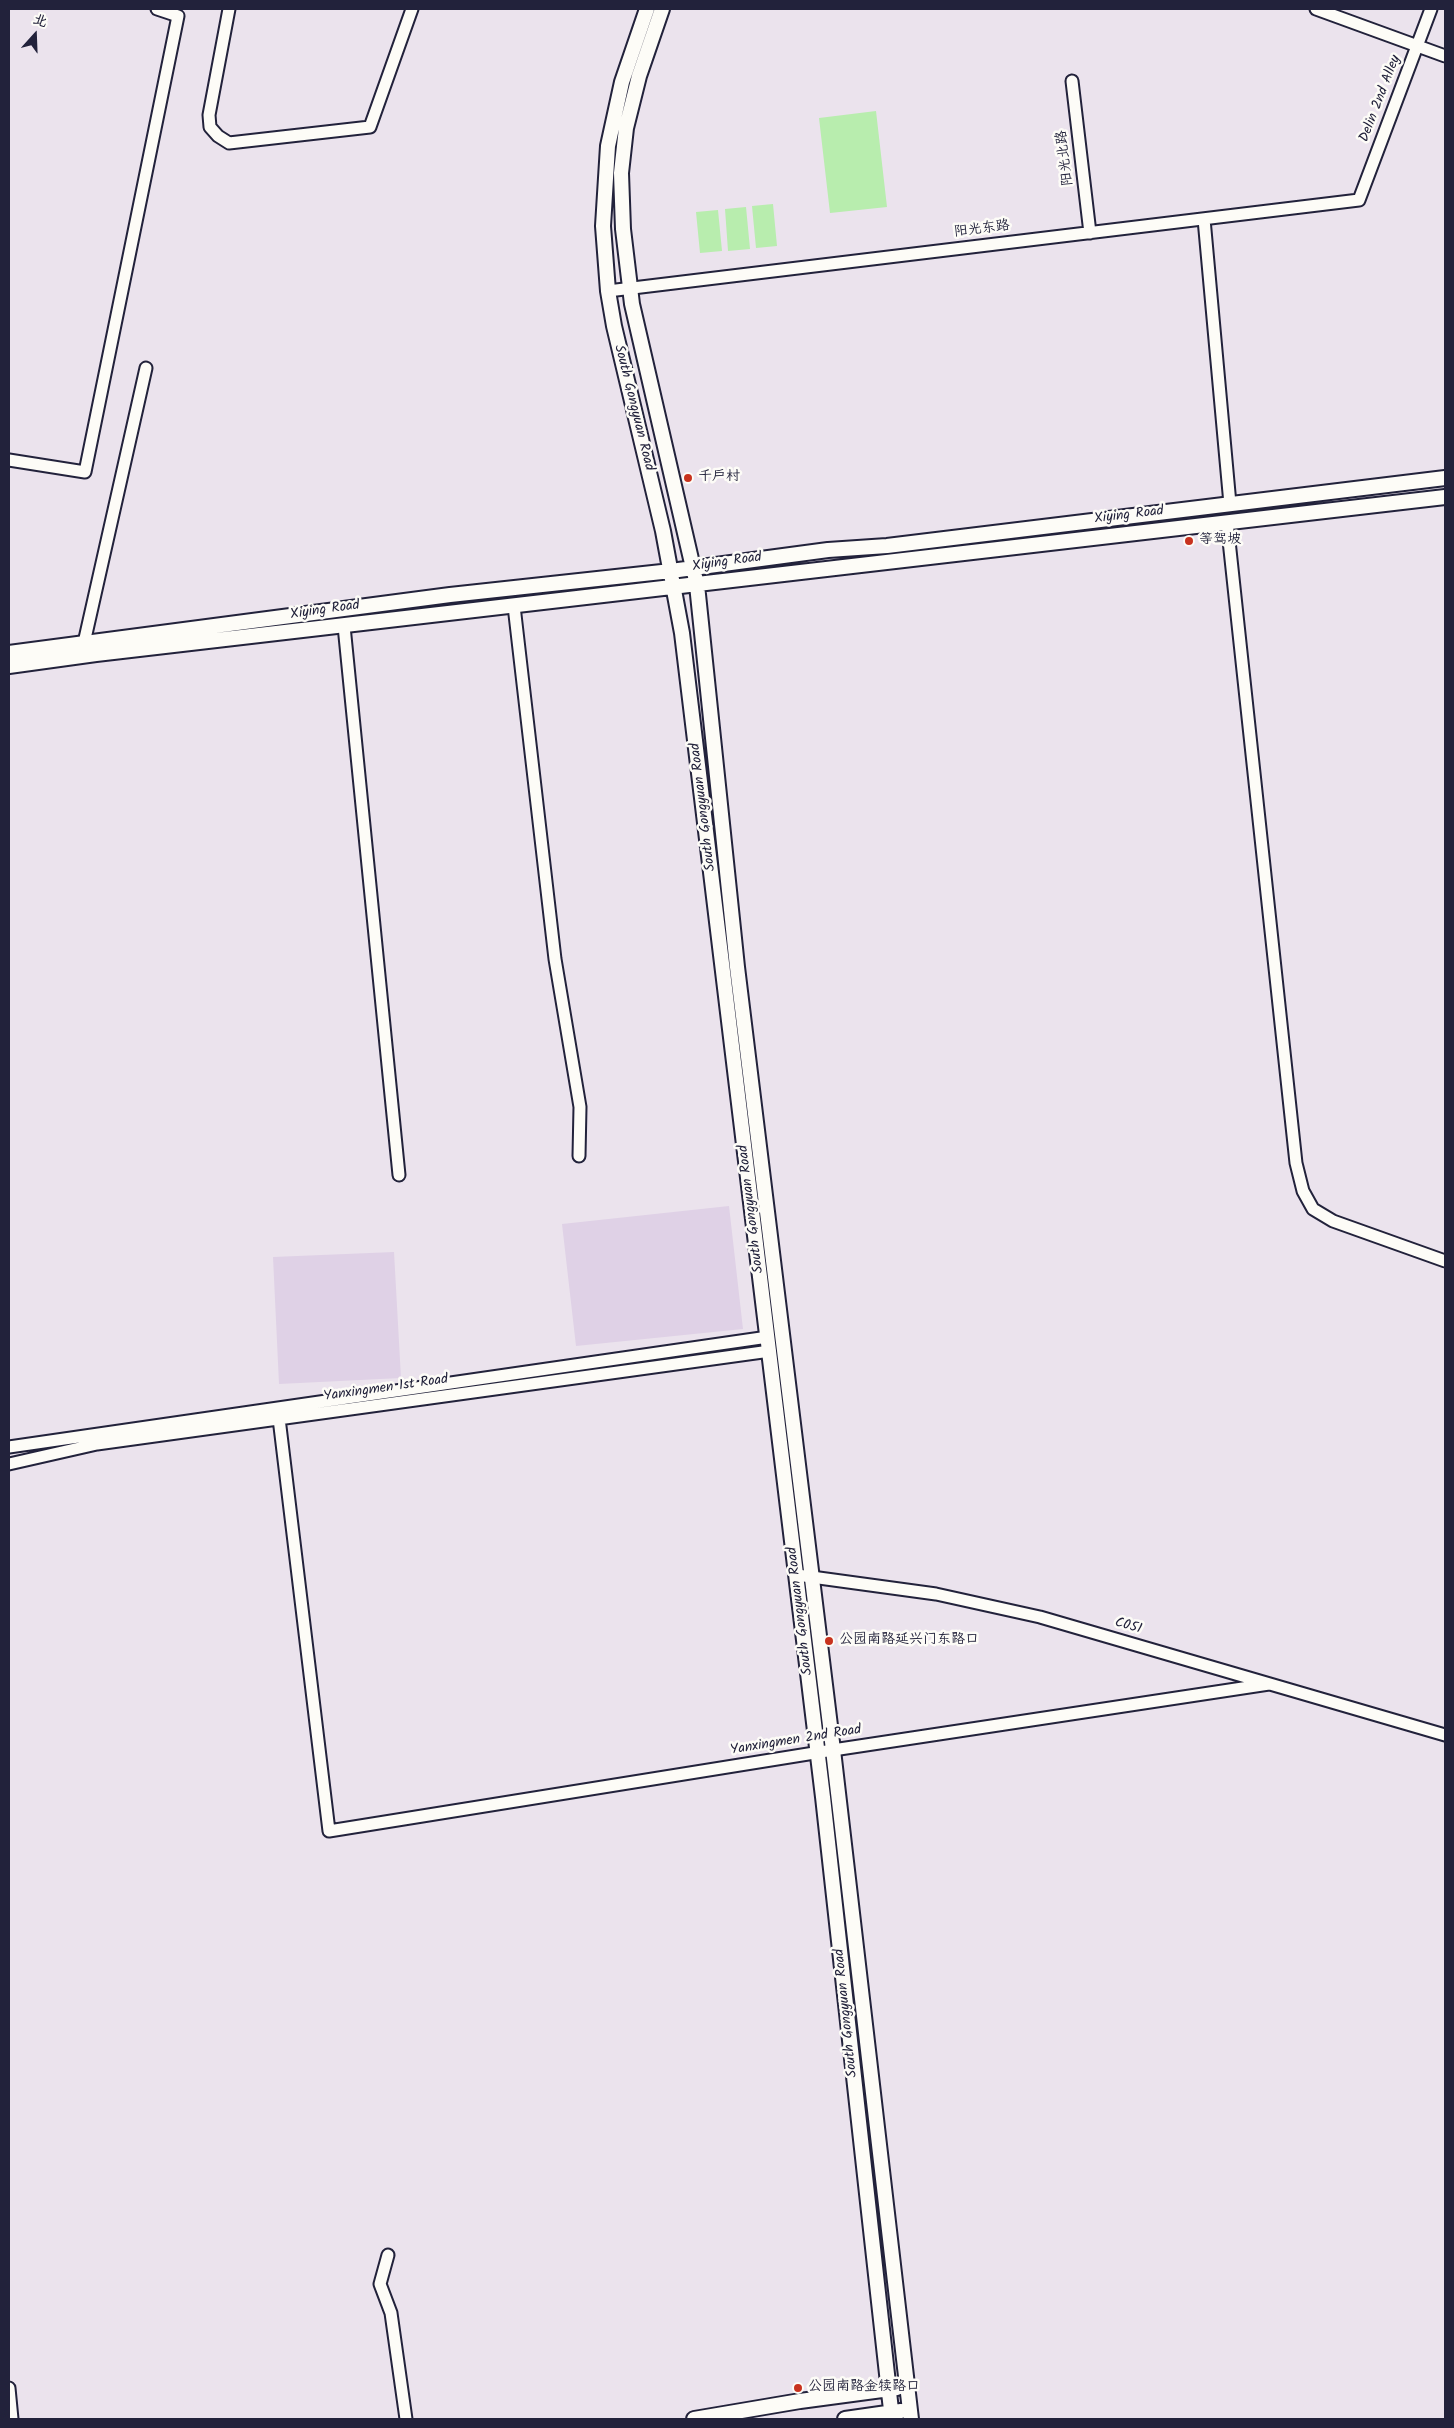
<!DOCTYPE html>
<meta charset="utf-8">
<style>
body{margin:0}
#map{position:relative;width:1454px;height:2428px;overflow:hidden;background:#ebe3ed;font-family:Kalam,"LXGW WenKai TC",sans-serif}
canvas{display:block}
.frame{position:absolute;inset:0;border:10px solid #22223b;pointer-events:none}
.north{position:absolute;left:10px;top:10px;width:50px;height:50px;-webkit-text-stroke:4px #fdfcf7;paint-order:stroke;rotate:20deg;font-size:14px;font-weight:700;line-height:20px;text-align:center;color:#22223b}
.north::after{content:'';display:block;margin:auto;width:18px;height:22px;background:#22223b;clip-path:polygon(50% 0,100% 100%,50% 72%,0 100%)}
</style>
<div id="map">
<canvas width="1454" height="2428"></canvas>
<div class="frame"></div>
<div class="north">北</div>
</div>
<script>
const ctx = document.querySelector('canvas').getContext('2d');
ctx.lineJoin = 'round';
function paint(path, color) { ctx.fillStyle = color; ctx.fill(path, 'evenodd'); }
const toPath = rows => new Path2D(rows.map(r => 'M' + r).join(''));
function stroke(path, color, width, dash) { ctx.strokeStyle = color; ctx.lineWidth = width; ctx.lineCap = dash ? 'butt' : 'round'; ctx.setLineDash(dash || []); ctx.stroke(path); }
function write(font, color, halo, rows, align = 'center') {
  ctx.font = font + ' Kalam,"LXGW WenKai TC",sans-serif'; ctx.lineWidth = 5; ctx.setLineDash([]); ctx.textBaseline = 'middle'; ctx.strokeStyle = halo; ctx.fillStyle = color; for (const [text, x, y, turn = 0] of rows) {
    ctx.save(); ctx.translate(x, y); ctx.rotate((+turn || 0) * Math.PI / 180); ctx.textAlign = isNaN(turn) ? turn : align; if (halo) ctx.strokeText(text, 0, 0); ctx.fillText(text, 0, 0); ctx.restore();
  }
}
paint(toPath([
 [729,1206,743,1329,576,1346,562,1224],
 [394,1252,401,1378,279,1384,273,1257]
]), '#dfd1e6');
paint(toPath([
 [876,111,887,207,830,213,819,118],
 [773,204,777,246,756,248,752,206],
 [746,207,750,249,728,251,725,209],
 [718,210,722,251,700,253,696,212]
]), '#b8edae');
const minor = toPath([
 [229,9,209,115,210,127,218,136,229,143,370,127,412,9],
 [1316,9,1445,56],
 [1072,81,1090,233],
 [1204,219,1230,504],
 [608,291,1359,200,1431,9],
 [9,460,85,472,178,16,157,9],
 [1227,522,1296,1163,1303,1191,1313,1209,1333,1221,1445,1261],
 [514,606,555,959,580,1107,579,1156],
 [344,626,399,1175],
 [84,643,146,368],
 [278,1410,329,1831,833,1750,1269,1684],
 [9,1447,768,1337],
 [9,1464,97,1444,770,1351],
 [797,1575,936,1594,1040,1617,1445,1735],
 [388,2255,380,2284,391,2313,406,2419],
 [9,2388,12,2419]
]);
const major = toPath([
 [647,9,622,82,608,146,603,226,608,291,614,326,663,531,682,633,823,1797,892,2419],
 [662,9,639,76,626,128,621,173,623,229,632,304,697,585,737,967,833,1750,911,2419],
 [9,653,450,595,671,571,828,550,887,546,1445,478],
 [9,666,96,654,1445,497],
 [694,2419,800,2401,897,2388],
 [845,2419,901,2411]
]);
stroke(minor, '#22223b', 15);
stroke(major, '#22223b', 18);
stroke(minor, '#fdfcf7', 11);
stroke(major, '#fdfcf7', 14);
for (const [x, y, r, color] of [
 [688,478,5,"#c8321e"],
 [1189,541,5,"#c8321e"],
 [829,1641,5,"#c8321e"],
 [798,2388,5,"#c8321e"]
]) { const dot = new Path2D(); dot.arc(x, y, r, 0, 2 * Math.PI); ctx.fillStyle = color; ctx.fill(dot); stroke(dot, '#fdfcf7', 2); }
write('14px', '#22223b', '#fdfcf7', [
 ["Delin 2nd Alley",1381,99,-69],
 ["阳光北路",1066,158,-97],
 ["阳光东路",982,230,-7],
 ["South Gongyuan Road",633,408,76],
 ["Xiying Road",1129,516,-7],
 ["Xiying Road",727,563,-8],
 ["Xiying Road",325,611,-8],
 ["South Gongyuan Road",704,807,-97],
 ["South Gongyuan Road",752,1209,-97],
 ["Yanxingmen 1st Road",386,1389,-8],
 ["South Gongyuan Road",801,1611,-97],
 ["C051",1128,1627,16],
 ["Yanxingmen 2nd Road",796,1741,-9],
 ["South Gongyuan Road",847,2013,-96]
]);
write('14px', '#22223b', '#fdfcf7', [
 ["千户村",698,478],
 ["等驾坡",1199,541],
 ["公园南路延兴门东路口",839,1641],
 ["公园南路金犊路口",808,2388]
], 'left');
</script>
